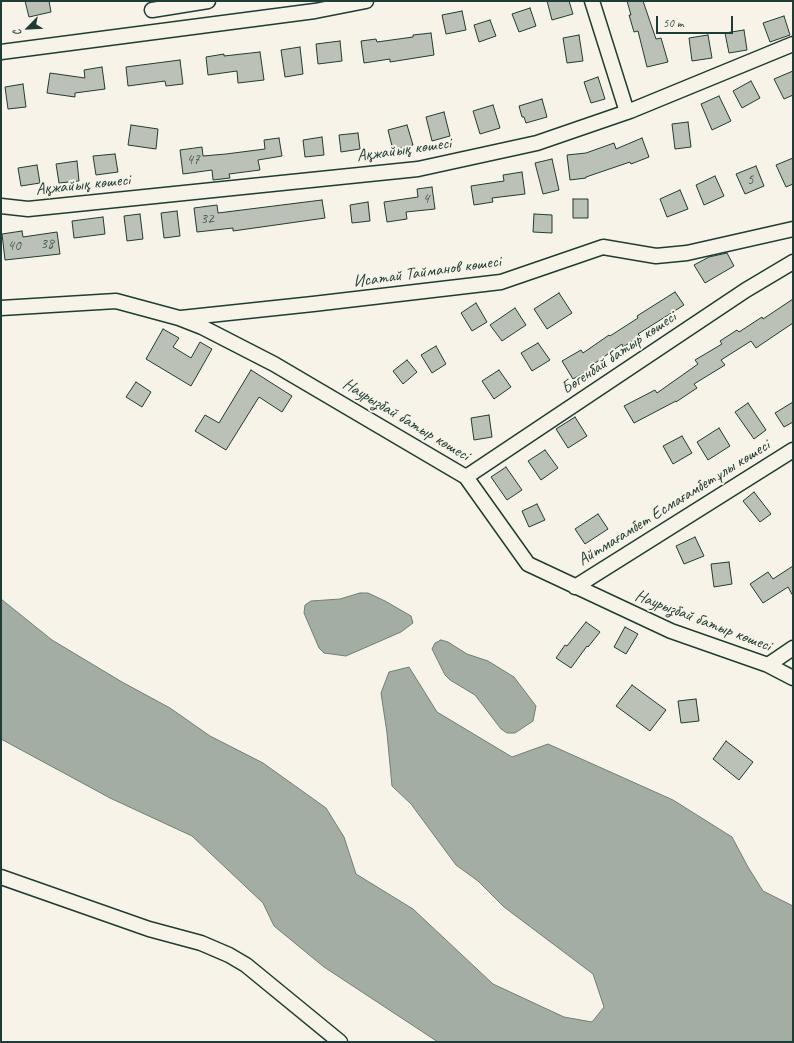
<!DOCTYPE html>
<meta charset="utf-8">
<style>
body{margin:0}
#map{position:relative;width:794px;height:1043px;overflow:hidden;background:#f7f3e8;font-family:Caveat,sans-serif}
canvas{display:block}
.frame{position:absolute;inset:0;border:2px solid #1f3d34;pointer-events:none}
.north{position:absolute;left:8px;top:8px;width:40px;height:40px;-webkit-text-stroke:3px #f7f3e8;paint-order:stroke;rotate:246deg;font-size:11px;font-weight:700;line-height:16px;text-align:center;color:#1f3d34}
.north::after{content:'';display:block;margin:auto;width:14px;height:18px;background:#1f3d34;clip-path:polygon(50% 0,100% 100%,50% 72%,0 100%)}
.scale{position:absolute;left:656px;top:16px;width:77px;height:18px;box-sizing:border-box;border:2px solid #1f3d34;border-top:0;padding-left:5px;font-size:12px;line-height:14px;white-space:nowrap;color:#1f3d34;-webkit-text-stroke:3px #f7f3e8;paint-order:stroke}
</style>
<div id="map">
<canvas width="794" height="1043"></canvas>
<div class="frame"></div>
<div class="north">С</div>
<div class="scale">50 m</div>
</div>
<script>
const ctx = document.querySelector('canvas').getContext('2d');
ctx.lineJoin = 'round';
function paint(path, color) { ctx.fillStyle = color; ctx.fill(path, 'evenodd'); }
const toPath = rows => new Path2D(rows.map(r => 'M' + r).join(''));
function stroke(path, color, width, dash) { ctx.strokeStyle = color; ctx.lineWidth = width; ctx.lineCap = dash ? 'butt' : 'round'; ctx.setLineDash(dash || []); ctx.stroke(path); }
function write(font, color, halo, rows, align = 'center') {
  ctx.font = font + ' Caveat,sans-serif'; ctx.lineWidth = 4; ctx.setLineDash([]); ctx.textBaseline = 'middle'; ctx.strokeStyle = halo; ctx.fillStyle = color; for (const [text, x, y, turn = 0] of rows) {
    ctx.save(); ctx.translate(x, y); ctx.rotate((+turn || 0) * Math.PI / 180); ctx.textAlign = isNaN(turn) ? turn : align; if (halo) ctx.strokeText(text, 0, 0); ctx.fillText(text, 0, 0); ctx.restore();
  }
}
const water = toPath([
 [360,593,368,593,385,601,411,616,413,623,401,632,346,656,324,653,319,648,304,613,305,605,311,601,340,599,360,593],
 [1,599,52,640,122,682,170,708,210,736,263,763,326,808,344,837,356,874,413,909,493,984,564,1017,592,1022,604,1007,593,974,504,907,478,881,456,865,411,804,392,786,387,733,381,693,389,672,409,667,437,712,512,757,548,744,673,800,732,837,748,867,763,891,793,906,793,1042,438,1042,324,967,274,926,263,903,192,836,110,798,1,739,1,599],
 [441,640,448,642,467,654,488,661,514,677,536,706,533,721,515,733,507,733,501,729,475,695,450,680,445,675,432,649,435,643,441,640]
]);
paint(water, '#a4ada3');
stroke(water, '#6f8077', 1);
const building = toPath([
 [25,1,49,1,51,12,29,17,25,1],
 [547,1,569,1,573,14,552,20,547,1],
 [627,1,643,1,656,39,661,38,668,62,647,67,638,31,634,32,629,15,631,15,627,1],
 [530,8,536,26,519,32,512,14,530,8],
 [462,11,466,30,446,34,442,15,462,11],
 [784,16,790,35,770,42,763,23,784,16],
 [490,20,496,36,479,42,474,25,490,20],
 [744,30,747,50,729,53,725,33,744,30],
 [431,33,434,55,390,62,390,59,364,63,361,41,376,39,377,42,413,37,413,35,431,33],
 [579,35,583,61,567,63,563,38,579,35],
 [708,35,712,58,692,61,689,38,708,35],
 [340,41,342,61,318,64,316,44,340,41],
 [300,47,303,74,285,77,281,50,300,47],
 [260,52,264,80,238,83,237,71,208,75,206,57,224,54,224,56,260,52],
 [180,60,183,84,166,86,165,81,128,86,126,67,180,60],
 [102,67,105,89,75,93,75,97,47,93,50,73,85,78,84,70,102,67],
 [793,71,793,95,784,99,774,79,793,71],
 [598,77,605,99,591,103,584,82,598,77],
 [751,81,760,98,742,108,733,91,751,81],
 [23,84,26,107,8,109,5,87,23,84],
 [719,96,731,121,712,130,701,104,719,96],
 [542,99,547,117,526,123,524,117,522,117,519,106,542,99],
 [493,105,500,128,480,134,473,111,493,105],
 [444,112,450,136,432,141,426,117,444,112],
 [688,122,691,147,675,149,672,124,688,122],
 [131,125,158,129,156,149,128,145,131,125],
 [407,125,413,145,393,150,388,130,407,125],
 [358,133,360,149,341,152,339,135,358,133],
 [322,137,324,155,305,157,303,140,322,137],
 [279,138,282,156,258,160,260,170,229,174,230,178,213,180,212,170,183,174,180,150,202,147,203,156,226,154,265,149,264,140,279,138],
 [642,138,649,157,631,164,630,162,586,177,586,178,570,180,567,155,586,153,614,143,616,149,642,138],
 [115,154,118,172,96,175,93,156,115,154],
 [793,158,793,184,786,187,776,165,793,158],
 [552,159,559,190,543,194,535,163,552,159],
 [77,161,79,181,59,183,56,164,77,161],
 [37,165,40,183,21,186,18,168,37,165],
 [756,166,764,186,745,194,736,174,756,166],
 [522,172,525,194,492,198,493,202,474,205,471,186,504,181,503,175,522,172],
 [715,176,724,196,704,205,696,185,715,176],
 [432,187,435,209,406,212,407,219,387,222,384,202,418,197,417,189,432,187],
 [680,190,688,209,667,217,660,199,680,190],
 [573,199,588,199,588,218,573,218,573,199],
 [322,200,325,218,233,231,233,228,197,232,194,208,217,205,218,213,322,200],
 [368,202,370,221,352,223,350,205,368,202],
 [177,211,180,236,164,238,161,213,177,211],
 [140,214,143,239,127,241,124,216,140,214],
 [534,214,552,215,552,233,533,232,534,214],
 [103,217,105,234,74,238,72,221,103,217],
 [22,231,23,237,57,232,60,254,5,260,2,234,22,231],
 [727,253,734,266,705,283,694,265,709,257,727,253],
 [675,292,684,305,638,334,640,336,623,347,622,344,591,366,592,368,573,379,562,361,581,350,583,353,609,335,610,336,638,318,637,316,675,292],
 [559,293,572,313,547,329,534,309,559,293],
 [793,299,793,323,756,348,751,341,721,360,725,365,694,384,697,388,676,402,676,401,634,423,624,406,655,390,657,393,698,364,695,360,722,344,720,341,737,330,739,332,762,317,763,319,793,299],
 [476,303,487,322,472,331,461,313,476,303],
 [515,308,526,325,502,341,490,325,515,308],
 [163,329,179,338,173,347,191,358,200,342,212,349,191,386,146,359,163,329],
 [538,343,550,360,532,371,521,353,538,343],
 [436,346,446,364,432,373,421,355,436,346],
 [407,360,417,372,403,384,393,371,407,360],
 [251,370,292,396,282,412,259,397,226,450,195,431,205,415,219,423,251,370],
 [499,370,511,387,494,399,482,381,499,370],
 [136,382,151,392,142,407,126,397,136,382],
 [793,402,793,422,784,427,775,413,793,402],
 [748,403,766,430,754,439,735,412,748,403],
 [489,415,492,437,474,440,471,418,489,415],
 [575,417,587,436,568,448,556,429,575,417],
 [719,428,730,446,708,460,697,442,719,428],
 [682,436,692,453,673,464,663,446,682,436],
 [545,450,558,468,541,480,528,461,545,450],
 [506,467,522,490,507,500,491,477,506,467],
 [754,492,771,514,760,522,743,501,754,492],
 [537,504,545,520,529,527,522,511,537,504],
 [598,514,608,529,585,544,575,529,598,514],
 [695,537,704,556,684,564,676,546,695,537],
 [729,562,732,584,714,587,711,564,729,562],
 [793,566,793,596,788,587,763,603,750,584,768,572,773,579,793,566],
 [586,622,600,632,588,647,587,646,571,668,556,658,565,645,567,646,586,622],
 [625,627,638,634,626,654,614,647,625,627],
 [632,685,666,710,650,731,616,706,632,685],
 [696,699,699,721,681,723,678,701,696,699],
 [726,741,753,762,739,780,713,759,726,741]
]);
paint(building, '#bbc1b6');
stroke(building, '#1f3d34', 1);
const minor = toPath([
 [592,1,627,112],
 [152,10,208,1],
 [1,52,315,11,366,1],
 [1,206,28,209,418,169,537,143,630,111,793,44],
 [1,308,116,301,179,318,202,327,274,364,466,477,528,564,671,631,768,665,793,678],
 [181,318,313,304,501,282,603,247,656,256,687,253,793,229],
 [466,477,746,290,793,262],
 [575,587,793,450],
 [768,665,793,648],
 [1,877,149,929,201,943,229,955,246,965,340,1042]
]);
stroke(minor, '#1f3d34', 17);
stroke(minor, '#f7f3e8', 14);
write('15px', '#465e54', null, [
 ["47",193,160],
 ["5",750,180],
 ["4",426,199],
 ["32",207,219],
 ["38",47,244],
 ["40",14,246]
]);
write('17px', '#1f3d34', '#f7f3e8', [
 ["Ақжайық көшесі",404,150,-8],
 ["Ақжайық көшесі",83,185,-6],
 ["Исатай Тайманов көшесі",427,272,-8],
 ["Бөгенбай батыр көшесі",619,353,-34],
 ["Наурызбай батыр көшесі",406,420,31],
 ["Айтмағамбет Есмағамбетұлы көшесі",674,503,-32],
 ["Наурызбай батыр көшесі",703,621,21]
]);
</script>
